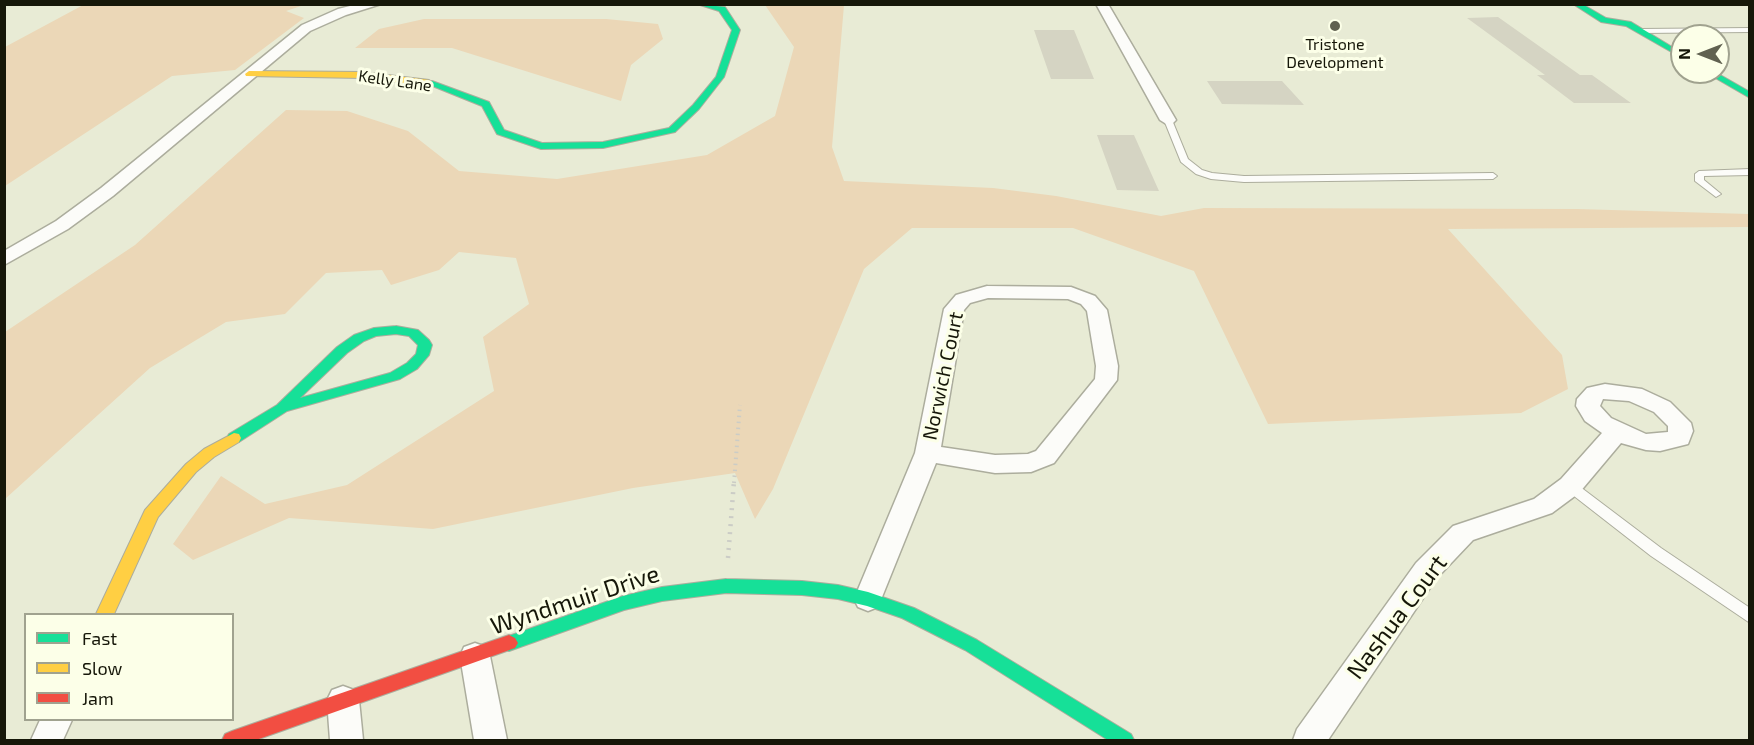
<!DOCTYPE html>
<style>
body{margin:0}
#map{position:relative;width:1754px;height:745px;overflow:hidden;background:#e8ebd5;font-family:"Exo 2",sans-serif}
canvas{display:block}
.frame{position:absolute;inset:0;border:6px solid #161709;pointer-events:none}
.legend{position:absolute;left:24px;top:613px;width:210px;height:108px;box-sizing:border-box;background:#fcffe8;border:2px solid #a0a28f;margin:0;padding:8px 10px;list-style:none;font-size:18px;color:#161709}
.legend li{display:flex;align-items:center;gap:12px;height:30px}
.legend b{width:30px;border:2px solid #a0a28f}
.north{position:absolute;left:1670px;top:24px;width:60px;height:60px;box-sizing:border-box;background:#fcffe8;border:2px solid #a0a28f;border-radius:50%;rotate:270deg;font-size:16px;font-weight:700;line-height:24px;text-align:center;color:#161709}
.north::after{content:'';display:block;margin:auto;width:21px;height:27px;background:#606150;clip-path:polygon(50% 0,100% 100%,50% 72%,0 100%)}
</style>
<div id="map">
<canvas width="1754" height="745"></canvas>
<div class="frame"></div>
<ul class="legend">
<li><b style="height:8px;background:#16e098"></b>Fast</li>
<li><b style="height:8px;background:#ffcf43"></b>Slow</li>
<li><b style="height:8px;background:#f24e42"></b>Jam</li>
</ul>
<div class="north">N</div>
</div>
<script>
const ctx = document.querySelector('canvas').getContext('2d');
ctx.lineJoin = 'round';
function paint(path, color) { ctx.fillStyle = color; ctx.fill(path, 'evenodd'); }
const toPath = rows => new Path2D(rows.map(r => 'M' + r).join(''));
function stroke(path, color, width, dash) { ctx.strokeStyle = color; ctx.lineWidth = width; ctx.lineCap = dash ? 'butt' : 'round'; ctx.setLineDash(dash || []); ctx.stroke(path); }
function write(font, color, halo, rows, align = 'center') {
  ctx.font = font + ' "Exo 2",sans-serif'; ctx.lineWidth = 6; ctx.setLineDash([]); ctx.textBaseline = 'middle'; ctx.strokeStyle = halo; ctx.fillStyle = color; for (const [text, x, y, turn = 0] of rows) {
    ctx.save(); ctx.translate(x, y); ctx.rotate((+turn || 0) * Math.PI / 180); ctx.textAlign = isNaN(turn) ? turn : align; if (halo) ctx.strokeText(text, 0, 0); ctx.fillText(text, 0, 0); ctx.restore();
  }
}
paint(toPath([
 [85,4,304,5,286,11,304,18,235,70,172,76,5,186,5,47],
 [765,5,844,5,832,147,844,181,993,188,1056,196,1161,216,1204,208,1577,209,1749,214,1749,227,1448,229,1562,355,1568,389,1521,413,1268,424,1194,271,1073,228,912,228,864,269,773,489,755,519,735,473,633,488,433,529,289,518,193,560,173,544,221,476,265,504,347,485,494,391,483,337,529,304,516,258,459,252,439,270,391,285,382,270,326,273,285,314,226,322,150,368,5,499,5,332,135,245,286,110,347,111,408,131,459,171,557,179,707,155,775,116,794,47],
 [424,19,606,19,658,24,663,39,631,65,621,101,452,48,355,48,379,29]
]), '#ebd7b7');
paint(toPath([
 [1498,17,1580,75,1592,75,1631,103,1574,103,1537,75,1545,75,1467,18],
 [1034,30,1074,30,1094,79,1051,79],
 [1207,81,1282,81,1304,105,1222,104],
 [1097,135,1134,135,1159,191,1117,190]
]), '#d5d4c3');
const lane = toPath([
 [1750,28,1750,32,1641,33,1638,31,1641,29,1750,28],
 [1165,118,1172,120,1188,159,1202,170,1212,173,1244,176,1493,173,1497,176,1493,179,1244,182,1211,179,1196,174,1181,162,1164,120,1165,118],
 [1750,169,1750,175,1704,176,1704,180,1721,194,1716,197,1695,181,1695,174,1699,171,1750,169],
 [1570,481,1575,483,1661,548,1750,608,1750,623,1651,556,1565,489,1563,486,1565,483,1570,481]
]);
const street = toPath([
 [358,4,381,4,346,15,310,31,113,196,68,229,4,265,4,251,56,221,101,188,302,25,338,9,358,4],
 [1096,4,1108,4,1176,120,1173,123,1168,125,1160,120,1096,4],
 [987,286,1071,287,1095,296,1107,310,1118,366,1117,380,1054,463,1031,472,995,473,936,463,878,607,868,611,858,607,854,599,915,453,944,309,956,295,987,286],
 [988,298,1068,299,1081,304,1087,311,1096,366,1095,379,1036,451,1028,454,995,455,941,447,964,310,970,303,988,298],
 [1605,384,1642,389,1670,402,1691,423,1693,431,1688,444,1660,451,1646,450,1621,443,1579,493,1552,513,1473,540,1436,579,1328,740,1293,740,1297,729,1416,563,1453,526,1534,499,1561,479,1602,433,1585,421,1576,406,1577,399,1587,388,1605,384],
 [1603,399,1629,401,1654,412,1668,426,1668,432,1646,434,1611,418,1600,406,1603,399],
 [475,643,486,647,490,656,507,740,474,740,460,656,464,647,475,643],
 [343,686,354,690,359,700,363,740,330,740,327,700,332,690,343,686],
 [40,720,72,720,63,740,31,740,40,720]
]);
const fast = toPath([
 [697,4,725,7,740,30,724,77,699,109,675,132,603,148,541,149,497,134,482,106,425,83,432,81,489,102,504,130,542,143,603,142,669,128,693,105,716,77,732,30,719,11,697,4],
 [1573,4,1582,4,1606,18,1631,22,1682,53,1682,58,1626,26,1601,22,1573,4],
 [1705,72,1715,72,1750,92,1750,98,1705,72],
 [396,326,418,330,429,340,432,345,429,355,417,369,400,379,287,411,239,442,229,442,227,438,229,434,277,405,337,347,354,335,374,328,396,326],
 [396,334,409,336,418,345,416,354,407,363,390,373,300,398,347,353,364,341,376,336,396,334],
 [726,579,802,581,838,585,868,592,914,608,977,640,1131,734,1134,740,1108,740,965,650,902,618,867,606,838,599,802,595,726,593,662,601,624,610,509,651,503,648,500,643,503,638,623,596,662,587,726,579]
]);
const slow = toPath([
 [249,71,363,72,429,80,433,83,429,86,363,78,246,76,245,74,249,71],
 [234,433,239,434,241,438,239,442,214,457,196,472,158,517,114,614,96,614,145,510,186,464,204,449,234,433]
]);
const jam = toPath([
 [509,635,515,638,518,643,515,648,256,740,222,740,225,734,232,731,509,635]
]);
stroke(lane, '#acad9d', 2);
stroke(street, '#acad9d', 3);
stroke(fast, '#acad9d', 2);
stroke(slow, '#acad9d', 2);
stroke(jam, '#acad9d', 2);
stroke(toPath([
 [734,483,740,405]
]), '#cbccc6', 4, [1.5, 4.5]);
stroke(toPath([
 [728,558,734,481]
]), '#cbccc6', 4.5, [2, 6]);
paint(lane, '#fcfcf9');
paint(street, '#fcfcf9');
paint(fast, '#16e098');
paint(slow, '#ffcf43');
paint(jam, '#f24e42');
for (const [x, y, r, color] of [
 [1335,26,6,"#606150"]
]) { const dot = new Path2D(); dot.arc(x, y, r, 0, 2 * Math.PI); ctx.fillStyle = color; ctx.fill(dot); stroke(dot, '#fcffe8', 2); }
write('16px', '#161709', '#fcffe8', [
 ["Tristone",1335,45],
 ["Development",1335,63]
]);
write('16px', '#161709', '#fcffe8', [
 ["Kelly Lane",395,81,8]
]);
write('20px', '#161709', '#fcffe8', [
 ["Norwich Court",943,376,-78]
]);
write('24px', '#161709', '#fcffe8', [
 ["Wyndmuir Drive",575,600,-18],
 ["Nashua Court",1397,617,-53]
]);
</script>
